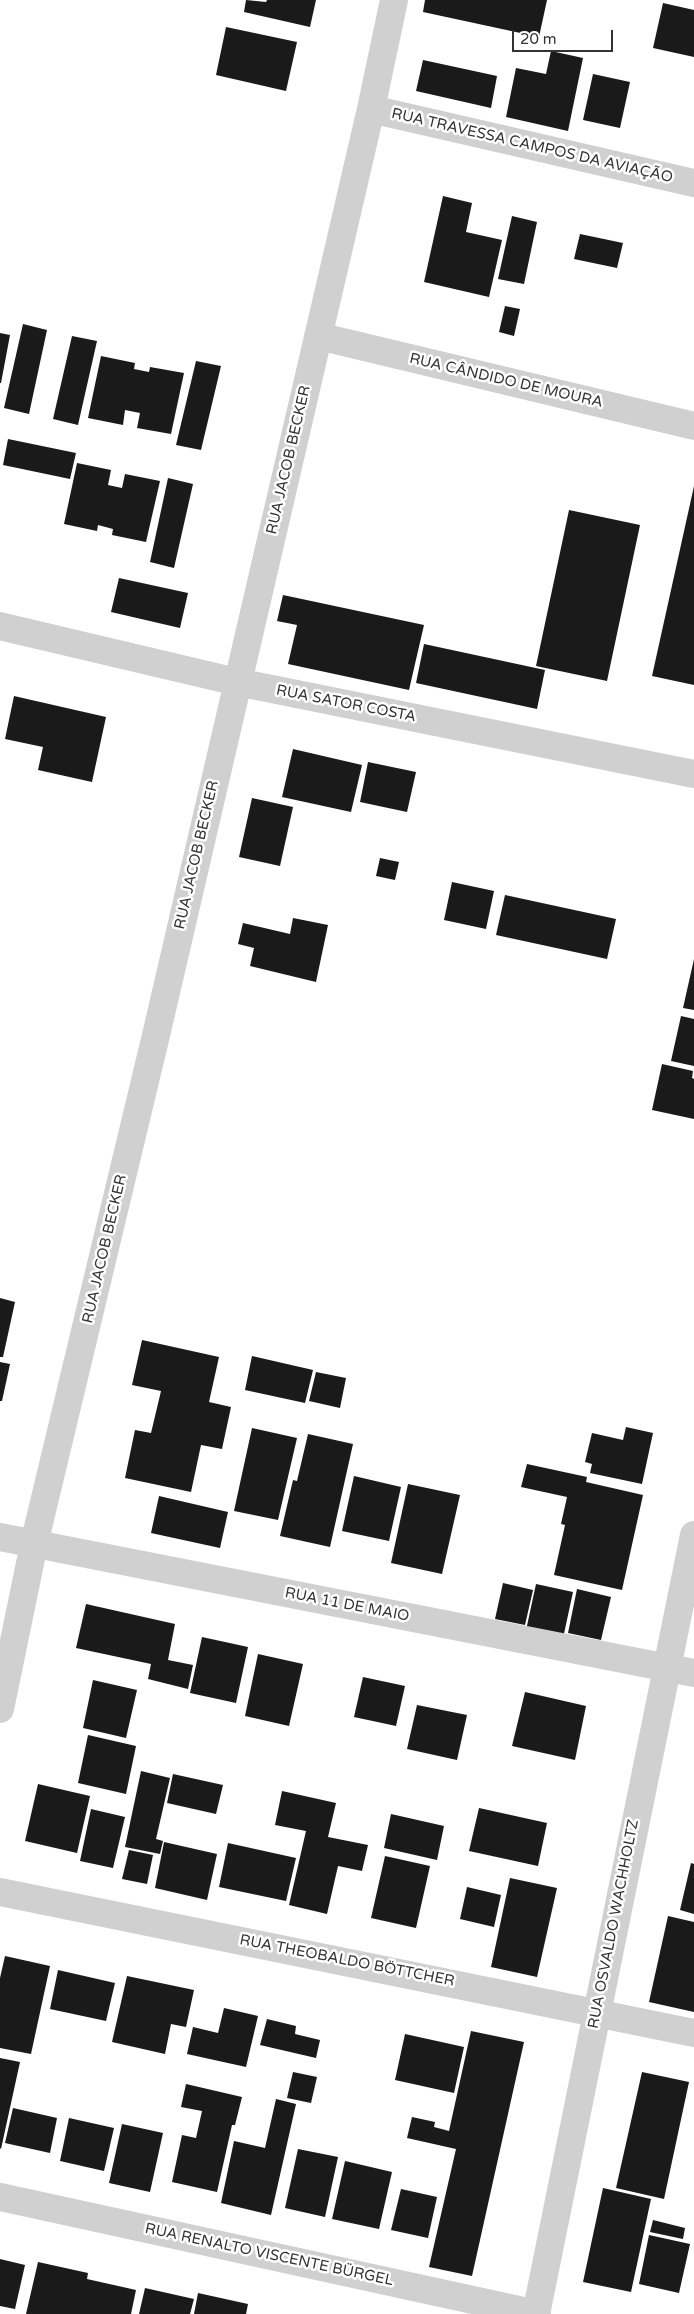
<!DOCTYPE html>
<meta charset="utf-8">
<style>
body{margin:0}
#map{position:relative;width:694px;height:2314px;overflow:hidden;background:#fff;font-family:"Varela Round",sans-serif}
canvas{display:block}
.scale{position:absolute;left:512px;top:30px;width:101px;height:22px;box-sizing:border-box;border:2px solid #333;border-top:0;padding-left:6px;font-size:15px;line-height:18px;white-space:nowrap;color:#333;-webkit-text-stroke:4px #fff;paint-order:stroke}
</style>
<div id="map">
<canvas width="694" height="2314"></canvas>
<div class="scale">20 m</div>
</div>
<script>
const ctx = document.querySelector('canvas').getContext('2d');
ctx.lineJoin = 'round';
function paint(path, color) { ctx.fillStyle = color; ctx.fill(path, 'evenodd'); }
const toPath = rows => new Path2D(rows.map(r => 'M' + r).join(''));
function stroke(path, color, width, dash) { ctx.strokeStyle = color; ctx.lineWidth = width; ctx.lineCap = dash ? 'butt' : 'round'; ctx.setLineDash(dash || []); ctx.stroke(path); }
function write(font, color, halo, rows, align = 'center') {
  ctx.font = font + ' "Varela Round",sans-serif'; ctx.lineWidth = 5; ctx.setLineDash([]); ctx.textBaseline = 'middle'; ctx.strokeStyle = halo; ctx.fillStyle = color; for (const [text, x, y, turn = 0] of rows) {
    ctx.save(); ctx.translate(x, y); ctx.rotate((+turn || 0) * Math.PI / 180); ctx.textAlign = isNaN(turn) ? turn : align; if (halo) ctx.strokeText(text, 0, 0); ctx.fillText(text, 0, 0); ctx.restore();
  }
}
paint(toPath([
 [246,0,266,2,267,0,316,0,310,27,244,12],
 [425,0,547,0,539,37,423,12],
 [663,3,694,10,694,57,653,48],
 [226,27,297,42,286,91,216,75],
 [551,51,583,58,568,131,506,117,516,68,546,74],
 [423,60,497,76,491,108,416,91],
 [593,74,630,82,620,128,583,120],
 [443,196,472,203,466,232,502,240,489,297,424,282],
 [512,216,537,222,524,284,498,279],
 [580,234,623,243,617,268,574,259],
 [505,306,520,309,514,336,499,332],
 [23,324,47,330,29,414,4,408],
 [0,333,10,335,1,383,0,383],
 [72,336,97,341,78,425,53,419],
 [101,356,135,363,134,369,149,372,150,367,184,373,171,434,137,428,140,413,125,410,123,425,88,418],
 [196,361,221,366,201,450,176,445],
 [8,439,76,453,70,479,3,465],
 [77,463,111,470,108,485,122,488,125,474,160,481,146,542,112,535,113,529,98,525,97,531,64,524],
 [168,478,193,484,174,568,150,562],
 [694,486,694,685,652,676],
 [569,510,640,525,607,681,536,666],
 [119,578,188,593,180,628,111,612],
 [283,595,424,625,409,690,288,664,297,625,277,621],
 [424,644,545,670,537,709,416,683],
 [14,696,106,717,92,782,38,770,43,747,5,739],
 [293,749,362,765,351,812,282,797],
 [368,762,416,772,407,812,360,802],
 [252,798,293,807,280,866,239,857],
 [380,858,399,862,395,880,376,876],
 [452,882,494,891,486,929,444,920],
 [505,895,616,919,607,959,496,935],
 [293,918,328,925,316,982,250,966,254,948,238,944,243,923,290,934],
 [694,959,694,1010,683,1008],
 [681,1016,694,1019,694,1066,671,1061],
 [662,1064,693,1071,692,1078,694,1079,694,1119,652,1110],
 [0,1298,15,1302,3,1357,0,1357],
 [142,1340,219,1357,209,1402,231,1407,222,1449,201,1445,191,1492,125,1478,135,1430,151,1433,161,1391,132,1385],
 [252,1356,313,1370,305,1403,245,1390],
 [0,1362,10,1364,2,1401,0,1401],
 [316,1372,346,1378,340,1408,309,1401],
 [626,1427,653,1433,642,1484,590,1473,592,1464,585,1462,592,1433,623,1440],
 [252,1428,297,1438,278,1520,234,1511],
 [308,1434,353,1444,330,1547,280,1536,293,1480,297,1481],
 [527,1464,587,1477,586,1482,643,1495,622,1590,554,1575,565,1525,561,1524,567,1497,521,1487],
 [354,1476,401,1487,389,1541,342,1531],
 [408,1484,460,1495,442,1574,391,1563],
 [159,1496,228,1512,220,1548,151,1533],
 [503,1583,533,1590,525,1625,495,1619],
 [536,1584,573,1592,562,1643,525,1635],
 [577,1589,611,1597,601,1640,568,1633],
 [86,1604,175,1624,168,1660,193,1665,188,1689,148,1679,151,1664,76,1648],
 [202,1637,248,1647,236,1703,190,1693],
 [258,1654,303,1664,289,1726,245,1716],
 [363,1677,405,1686,396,1726,354,1717],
 [93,1680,137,1690,126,1738,83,1728],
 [525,1692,586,1706,575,1760,512,1746],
 [417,1705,467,1715,457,1760,407,1749],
 [88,1735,136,1746,126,1794,78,1783],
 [141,1771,170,1778,156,1839,163,1841,160,1854,125,1847],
 [173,1774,223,1785,216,1814,167,1803],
 [38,1784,90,1796,77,1853,25,1841],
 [282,1791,336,1803,328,1837,368,1845,362,1871,338,1866,327,1914,289,1905,306,1831,275,1825],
 [479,1808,547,1823,538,1866,469,1851],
 [91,1809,125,1817,113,1868,80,1861],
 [391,1814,444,1826,437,1860,384,1848],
 [164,1842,217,1854,207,1900,155,1888],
 [228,1843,296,1858,286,1901,219,1887],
 [129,1850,153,1855,147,1884,122,1879],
 [385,1856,430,1866,416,1928,371,1918],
 [691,1863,694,1864,694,1914,680,1910],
 [510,1878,557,1888,537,1977,491,1967],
 [467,1887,501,1895,494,1927,460,1919],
 [668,1916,694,1922,694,2012,649,2002],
 [5,1956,50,1966,31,2054,0,2048,0,1978],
 [58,1970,115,1983,106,2021,50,2009],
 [127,1976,194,1990,186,2027,171,2024,165,2054,112,2042],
 [224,2008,258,2016,246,2067,187,2054,193,2027,218,2033],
 [267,2019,296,2026,295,2034,320,2040,316,2058,260,2045],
 [471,2031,524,2042,472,2276,429,2267,456,2149,407,2138,412,2117,435,2122,434,2127,449,2131],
 [405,2034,464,2047,454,2093,395,2080],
 [0,2058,20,2062,1,2149,0,2148],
 [293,2072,317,2077,311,2103,287,2098],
 [642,2072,689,2082,664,2199,616,2188],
 [186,2084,242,2097,235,2125,232,2125,217,2192,172,2182,182,2135,196,2138,202,2111,181,2107],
 [276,2099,296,2104,271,2215,221,2203,234,2141,265,2148],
 [13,2108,57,2118,50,2153,5,2143],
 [69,2118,114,2128,104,2171,60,2161],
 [122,2124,163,2133,150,2192,109,2183],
 [298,2149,338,2157,325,2217,285,2208],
 [345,2161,392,2172,379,2229,332,2219],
 [603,2188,651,2199,631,2292,583,2282],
 [401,2189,437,2197,428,2238,391,2230],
 [653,2220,685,2228,683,2239,650,2232],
 [649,2235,690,2244,679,2293,639,2284],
 [0,2259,25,2265,15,2309,0,2306],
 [38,2262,88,2273,87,2279,136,2290,131,2314,26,2314],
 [145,2288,194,2299,190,2314,139,2314],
 [198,2293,248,2304,246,2314,194,2314]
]), '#1a1a1a');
stroke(toPath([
 [371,109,694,183],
 [318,336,694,426],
 [0,626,237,682,694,774],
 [0,1537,694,1673],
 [0,1709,34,1544,157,1031,371,109,394,0],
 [0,1892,694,2033],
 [0,2197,537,2314],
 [536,2314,694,1535]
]), '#d0d0d0', 28);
write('15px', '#333', '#fff', [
 ["RUA TRAVESSA CAMPOS DA AVIAÇÃO",532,146,13],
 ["RUA CÂNDIDO DE MOURA",506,381,13],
 ["RUA JACOB BECKER",289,460,-77],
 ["RUA SATOR COSTA",346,704,11],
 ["RUA JACOB BECKER",197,855,-77],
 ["RUA JACOB BECKER",105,1249,-77],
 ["RUA 11 DE MAIO",347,1605,11],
 ["RUA OSVALDO WACHHOLTZ",614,1924,-79],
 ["RUA THEOBALDO BÖTTCHER",347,1961,11],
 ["RUA RENALTO VISCENTE BÜRGEL",269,2255,12]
]);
</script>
